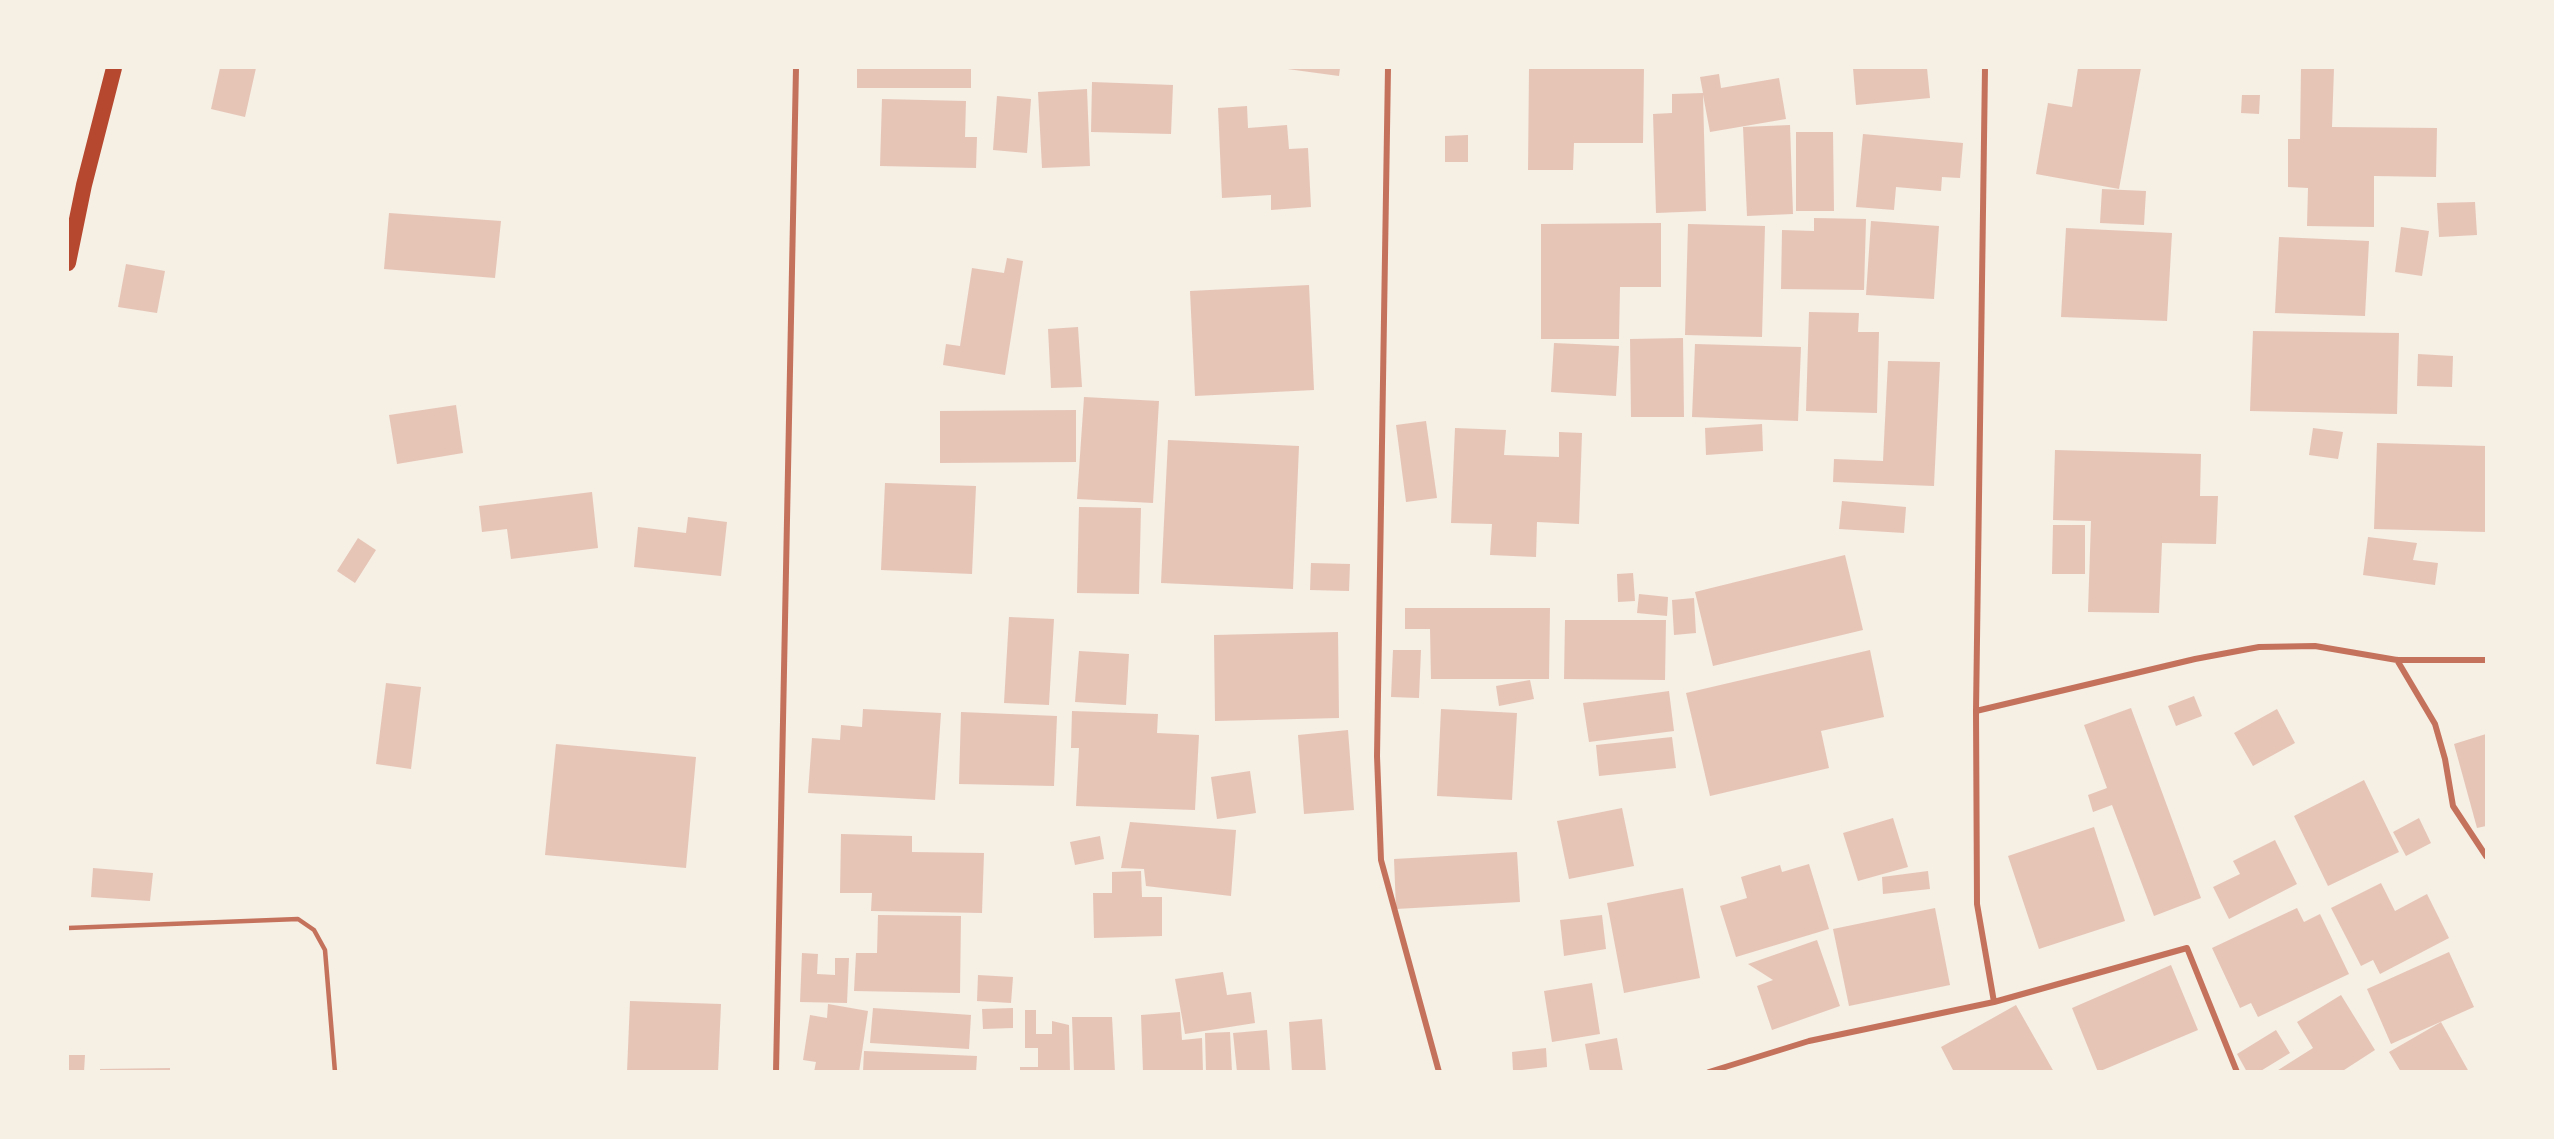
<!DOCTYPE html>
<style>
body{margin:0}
#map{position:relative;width:2554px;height:1139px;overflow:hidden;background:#f6efe4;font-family:"Noto Sans",sans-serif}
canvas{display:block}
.frame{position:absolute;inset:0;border:69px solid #f6efe4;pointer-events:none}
</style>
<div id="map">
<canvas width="2554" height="1139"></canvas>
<div class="frame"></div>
</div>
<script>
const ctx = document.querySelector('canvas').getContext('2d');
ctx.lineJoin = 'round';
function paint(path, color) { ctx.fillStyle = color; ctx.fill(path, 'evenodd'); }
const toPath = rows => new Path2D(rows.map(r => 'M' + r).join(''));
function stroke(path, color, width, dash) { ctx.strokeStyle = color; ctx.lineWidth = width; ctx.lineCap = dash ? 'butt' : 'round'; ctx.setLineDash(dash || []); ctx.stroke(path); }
paint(toPath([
 [220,68,256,68,245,117,211,109],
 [857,68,971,68,971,88,857,88],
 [1280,68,1340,68,1339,76],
 [1529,68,1644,68,1643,143,1574,143,1573,170,1528,170],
 [1853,68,1927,68,1930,98,1856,105],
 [2078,68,2141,68,2119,189,2036,174,2048,103,2072,107],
 [2301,68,2334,68,2332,127,2437,128,2436,177,2374,176,2374,227,2307,226,2308,188,2288,187,2288,139,2300,139],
 [1719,74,1721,88,1779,78,1786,119,1710,132,1703,95,1706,211,1656,213,1653,114,1672,113,1672,94,1703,93,1700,77],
 [1092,82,1173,85,1171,134,1091,132],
 [1087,89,1090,166,1042,168,1038,92],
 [2242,95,2260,95,2259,114,2241,113],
 [997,96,1031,99,1027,153,993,150],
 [882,99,966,101,965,137,977,137,976,168,880,166],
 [1247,106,1248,128,1287,125,1289,149,1308,148,1311,207,1271,210,1271,195,1222,198,1218,108],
 [1790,125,1793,214,1747,216,1743,127],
 [1796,132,1833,132,1834,211,1796,211],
 [1863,134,1963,143,1960,178,1942,177,1941,191,1896,187,1894,210,1856,207],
 [1468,135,1468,162,1445,162,1445,136],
 [2102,189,2146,191,2144,225,2100,223],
 [2475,202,2477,235,2439,237,2437,203],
 [389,213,501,221,495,278,384,269],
 [1814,218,1866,219,1864,290,1781,289,1782,230,1814,231],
 [1871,221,1939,226,1934,299,1866,295],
 [1661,223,1661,287,1620,287,1619,339,1541,339,1541,224],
 [1688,224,1765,226,1762,337,1685,335],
 [2401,227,2429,231,2422,276,2395,272],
 [2066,228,2172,233,2167,321,2061,317],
 [2279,237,2369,241,2365,316,2275,313],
 [1007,258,1023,261,1005,375,943,365,946,344,960,346,972,268,1004,273],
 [126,264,165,271,157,313,118,307],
 [1309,285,1314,390,1195,396,1190,291],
 [1809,312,1859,313,1858,332,1879,332,1877,413,1806,411],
 [1078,327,1082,387,1051,388,1048,329],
 [2253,331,2399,333,2397,414,2250,411],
 [1683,338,1684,417,1631,417,1630,339],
 [1554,343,1619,346,1616,396,1551,392],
 [1695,344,1801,347,1798,421,1692,417],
 [2418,354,2453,356,2452,387,2417,386],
 [1888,361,1940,362,1934,486,1833,482,1834,459,1883,461],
 [1084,397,1159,401,1153,503,1077,499],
 [456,405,463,453,397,464,389,415],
 [1076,410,1076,462,940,463,940,411],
 [1426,421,1437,498,1406,502,1396,425],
 [1762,424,1763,451,1706,455,1705,428],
 [1455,428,1506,430,1504,455,1559,457,1559,432,1582,433,1579,524,1537,522,1536,557,1490,555,1492,524,1451,523],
 [2313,428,2343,432,2338,459,2309,455],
 [1168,440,1299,446,1293,589,1161,583],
 [2377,443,2486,446,2486,532,2374,529],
 [2055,450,2201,454,2200,496,2218,496,2216,544,2162,543,2159,613,2088,612,2091,521,2053,520],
 [885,483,976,486,972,574,881,570],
 [592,492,598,548,511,559,507,529,482,532,479,506],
 [1842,501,1906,507,1904,533,1839,529],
 [1079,507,1141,508,1139,594,1077,593],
 [688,517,727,522,721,576,634,567,638,527,686,533],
 [2053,525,2085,525,2085,574,2052,574],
 [2368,537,2417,543,2413,560,2438,563,2435,585,2363,575],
 [358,538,376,550,355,583,337,571],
 [1845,555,1863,630,1713,666,1695,592],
 [1311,563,1350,564,1349,591,1310,590],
 [1633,573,1635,601,1618,602,1617,574],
 [1639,594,1668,597,1667,616,1637,613],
 [1694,598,1696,633,1674,635,1672,600],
 [1405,608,1550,608,1549,679,1431,679,1430,629,1405,629],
 [1009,617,1054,619,1049,705,1004,703],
 [1565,620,1666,620,1665,680,1564,679],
 [1338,632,1339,718,1215,721,1214,635],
 [1393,650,1421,650,1419,698,1391,697],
 [1870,650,1884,717,1821,731,1829,768,1710,796,1686,693],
 [1079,651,1129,654,1126,705,1075,702],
 [1530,680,1534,699,1499,706,1496,686],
 [386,683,421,687,411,769,376,764],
 [1669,691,1674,731,1589,742,1583,703],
 [2194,696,2202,716,2176,726,2168,706],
 [2131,708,2201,898,2154,916,2112,805,2093,812,2088,795,2107,788,2084,725],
 [863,709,941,713,935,800,808,793,812,738,840,740,841,725,862,727],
 [1441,709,1517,713,1512,800,1437,796],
 [2277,709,2295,743,2253,766,2234,733],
 [1072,711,1158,714,1157,733,1199,735,1195,810,1076,806,1079,748,1071,748],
 [961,712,1057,716,1054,786,959,784],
 [1348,730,1354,810,1304,814,1298,735],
 [2486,734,2486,826,2477,828,2454,744],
 [1672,737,1676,768,1599,776,1596,745],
 [556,744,696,757,686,868,545,855],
 [1250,771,1256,813,1217,819,1211,777],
 [2364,780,2399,852,2328,886,2294,816],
 [1622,808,1634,866,1569,879,1557,821],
 [1893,818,1908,867,1858,881,1843,833],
 [2419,818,2431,843,2406,856,2393,832],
 [1130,822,1236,830,1231,896,1146,886,1144,869,1121,868],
 [2094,827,2125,921,2039,949,2008,856],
 [841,834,912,836,912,852,984,853,982,913,871,911,872,893,840,893],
 [1100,836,1104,859,1075,865,1070,842],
 [2275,840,2297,884,2229,919,2213,887,2240,874,2233,861],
 [1517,852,1520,902,1396,909,1394,859],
 [1809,864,1829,929,1736,957,1720,906,1747,898,1741,877,1780,865,1782,872],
 [93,868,153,873,150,901,91,897],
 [1141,871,1142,897,1162,897,1162,936,1094,938,1093,893,1112,893,1112,872],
 [1928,871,1930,889,1883,894,1882,877],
 [2381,883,2395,911,2427,894,2449,938,2380,974,2373,960,2361,966,2331,908],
 [1683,888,1700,978,1624,993,1607,903],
 [1935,908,1950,985,1849,1006,1833,929],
 [2297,908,2304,922,2320,914,2349,974,2258,1017,2251,1003,2240,1008,2212,948],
 [878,915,961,916,960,993,854,991,856,953,877,953],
 [1602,915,1606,949,1564,956,1560,920],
 [1817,940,1840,1006,1772,1030,1757,986,1773,980,1748,964],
 [2449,952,2474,1007,2391,1044,2367,989],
 [802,953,818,954,817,974,835,975,835,958,849,958,847,1003,800,1002],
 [2171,965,2198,1030,2098,1072,2072,1008],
 [1223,972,1227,995,1251,992,1255,1023,1185,1034,1175,979],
 [978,975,1013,977,1011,1003,977,1001],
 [1592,983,1600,1034,1552,1042,1544,991],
 [2341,995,2375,1050,2341,1072,2275,1072,2313,1048,2297,1022],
 [630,1001,721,1004,718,1072,627,1072],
 [828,1004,868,1011,859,1072,814,1072,816,1062,803,1060,810,1015,827,1018],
 [2016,1005,2054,1072,1954,1072,1941,1047],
 [873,1008,971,1015,969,1049,870,1043],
 [1013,1008,1013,1028,983,1029,982,1009],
 [1025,1010,1036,1010,1036,1034,1052,1034,1052,1021,1069,1025,1070,1072,1020,1072,1020,1067,1038,1067,1038,1048,1025,1048],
 [1180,1012,1182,1040,1202,1038,1203,1072,1143,1072,1141,1015],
 [1072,1017,1112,1017,1115,1072,1074,1072],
 [1322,1019,1326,1072,1292,1072,1289,1022],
 [2441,1022,2469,1072,2401,1072,2389,1052],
 [1267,1030,1270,1072,1237,1072,1233,1033],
 [2276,1030,2290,1053,2259,1072,2247,1072,2237,1054],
 [1230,1032,1232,1072,1206,1072,1205,1033],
 [1617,1038,1623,1072,1590,1072,1585,1044],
 [1546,1048,1547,1067,1513,1071,1512,1052],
 [864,1051,977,1056,976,1072,863,1072],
 [68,1055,85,1055,84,1072,68,1072],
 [170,1068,170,1072,100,1072,100,1069]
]), '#e6c5b7');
stroke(toPath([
 [68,928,298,919,314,930,325,950,335,1072]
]), '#c5725c', 4.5);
stroke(toPath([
 [1388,68,1377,756,1381,860,1439,1072],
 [1985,68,1976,711,1977,904,1994,1002],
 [2397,660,2435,724,2445,759,2453,806,2486,856],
 [1976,711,2195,659,2259,647,2315,646,2397,660,2486,660],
 [776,1072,796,68],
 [1709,1072,1809,1041,1994,1002,2187,948,2237,1072]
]), '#c5725c', 6);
stroke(toPath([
 [68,263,84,185,114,68]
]), '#b5482f', 16);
</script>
